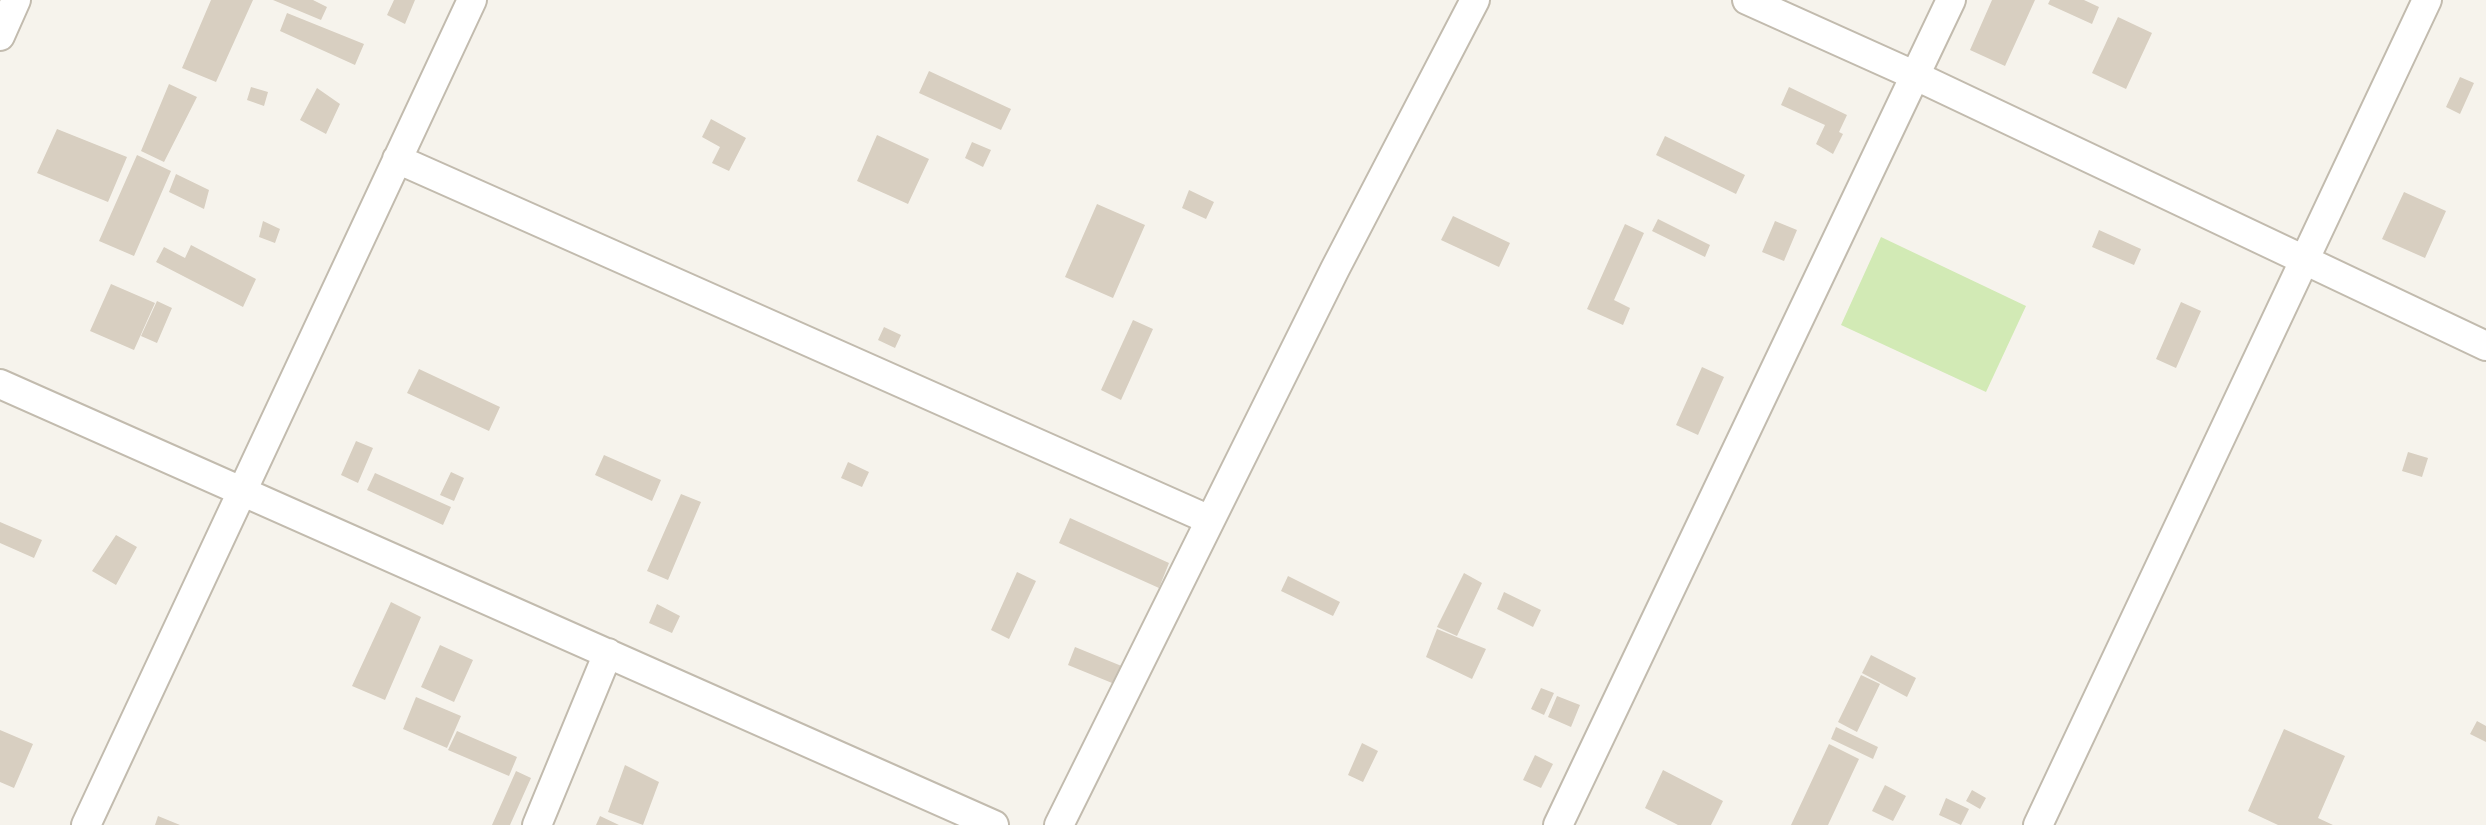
<!DOCTYPE html>
<style>
body{margin:0}
canvas{display:block;background:#f6f3ec}
</style>
<canvas width="2486" height="825"></canvas>
<script>
const ctx = document.querySelector('canvas').getContext('2d');
ctx.lineJoin = 'round';
function paint(path, color) { ctx.fillStyle = color; ctx.fill(path, 'evenodd'); }
const toPath = rows => new Path2D(rows.map(r => 'M' + r).join(''));
function stroke(path, color, width, dash) { ctx.strokeStyle = color; ctx.lineWidth = width; ctx.lineCap = dash ? 'butt' : 'round'; ctx.setLineDash(dash || []); ctx.stroke(path); }
paint(toPath([
 [1881,237,2026,306,1986,392,1841,325]
]), '#d2eab5');
paint(toPath([
 [211,0,253,0,216,82,182,68],
 [273,0,313,0,327,7,321,20],
 [394,0,415,0,405,24,387,15],
 [1992,0,2035,0,2005,66,1970,50],
 [2050,0,2084,0,2099,7,2092,24,2048,4],
 [287,13,364,44,355,65,280,31],
 [2118,17,2152,33,2126,89,2092,73],
 [929,71,1011,109,1001,130,919,93],
 [2460,77,2474,83,2460,114,2446,107],
 [169,84,197,97,164,162,141,151],
 [251,87,268,92,264,106,247,100],
 [1789,87,1847,115,1839,132,1843,134,1833,154,1816,144,1825,125,1781,105],
 [317,88,340,104,326,134,300,120],
 [711,119,746,138,729,171,712,163,720,147,702,137],
 [57,129,127,157,108,202,37,173],
 [877,135,929,159,908,204,857,181],
 [1665,136,1745,175,1736,194,1656,155],
 [972,142,991,150,983,167,965,158],
 [137,155,171,171,134,256,99,241],
 [176,174,209,190,204,209,169,192],
 [1189,190,1214,202,1206,219,1182,208],
 [2404,192,2446,211,2425,258,2382,239],
 [1097,204,1145,225,1113,298,1065,277],
 [1453,216,1510,243,1499,267,1441,240],
 [1658,219,1710,245,1705,257,1652,231],
 [263,221,280,229,275,243,259,237],
 [1775,221,1797,230,1784,261,1762,252],
 [1625,224,1644,233,1614,300,1630,308,1623,325,1587,309],
 [2099,230,2141,249,2134,265,2092,247],
 [191,245,256,279,243,307,156,262,164,247,185,258],
 [111,284,155,303,134,350,90,331],
 [157,301,172,308,157,343,141,336],
 [2181,302,2201,311,2176,368,2156,359],
 [1133,320,1153,329,1121,400,1101,390],
 [884,327,901,335,895,348,878,340],
 [1702,367,1724,377,1698,435,1676,425],
 [419,369,500,407,489,431,407,393],
 [356,441,373,448,358,483,341,475],
 [2408,452,2428,458,2422,477,2402,471],
 [604,455,661,480,652,501,595,475],
 [848,462,869,472,862,487,841,478],
 [451,472,464,478,454,501,440,495],
 [375,473,451,507,443,525,367,490],
 [681,494,701,502,668,580,647,571],
 [1070,518,1169,563,1159,588,1059,543],
 [0,522,42,540,34,558,0,543],
 [116,535,137,547,116,585,92,571],
 [1017,572,1036,581,1009,639,991,630],
 [1464,573,1482,583,1457,636,1437,627],
 [1288,576,1340,602,1333,616,1281,591],
 [1504,592,1541,610,1533,627,1497,609],
 [391,602,421,617,385,700,352,686],
 [657,604,680,616,672,633,649,623],
 [1437,629,1486,649,1472,679,1426,657],
 [440,645,473,660,454,702,421,687],
 [1075,647,1124,667,1117,685,1068,665],
 [1871,655,1916,678,1907,697,1862,673],
 [1861,675,1880,684,1857,732,1838,722],
 [1541,688,1554,693,1544,715,1531,709],
 [1557,696,1580,705,1571,727,1548,717],
 [416,697,461,716,447,748,403,729],
 [2477,721,2486,726,2486,742,2470,734],
 [1836,727,1878,747,1873,759,1831,739],
 [2284,729,2345,756,2318,818,2333,825,2278,825,2248,811],
 [0,730,33,744,14,788,0,782],
 [457,731,517,757,509,776,448,750],
 [1362,743,1378,751,1363,782,1348,775],
 [1829,744,1859,759,1828,825,1791,825],
 [1535,755,1553,764,1541,788,1523,780],
 [625,765,659,782,643,825,608,812],
 [1663,770,1723,801,1711,825,1678,825,1645,808],
 [516,771,531,778,510,825,492,825],
 [1885,785,1906,796,1893,821,1872,811],
 [1972,790,1986,798,1980,809,1966,801],
 [1946,798,1969,809,1961,825,1939,815],
 [158,816,180,825,155,825],
 [600,816,619,825,596,825]
]), '#d8cfc1');
const minor = toPath([
 [1747,0,1916,76,2486,346],
 [0,36,16,0],
 [397,159,1210,520],
 [0,384,994,825],
 [86,825,472,0],
 [537,825,608,653],
 [1059,825,1335,269,1475,0],
 [1558,825,1951,0],
 [2038,825,2427,0]
]);
stroke(minor, '#c2bbae', 32);
stroke(minor, '#fff', 28);
</script>
